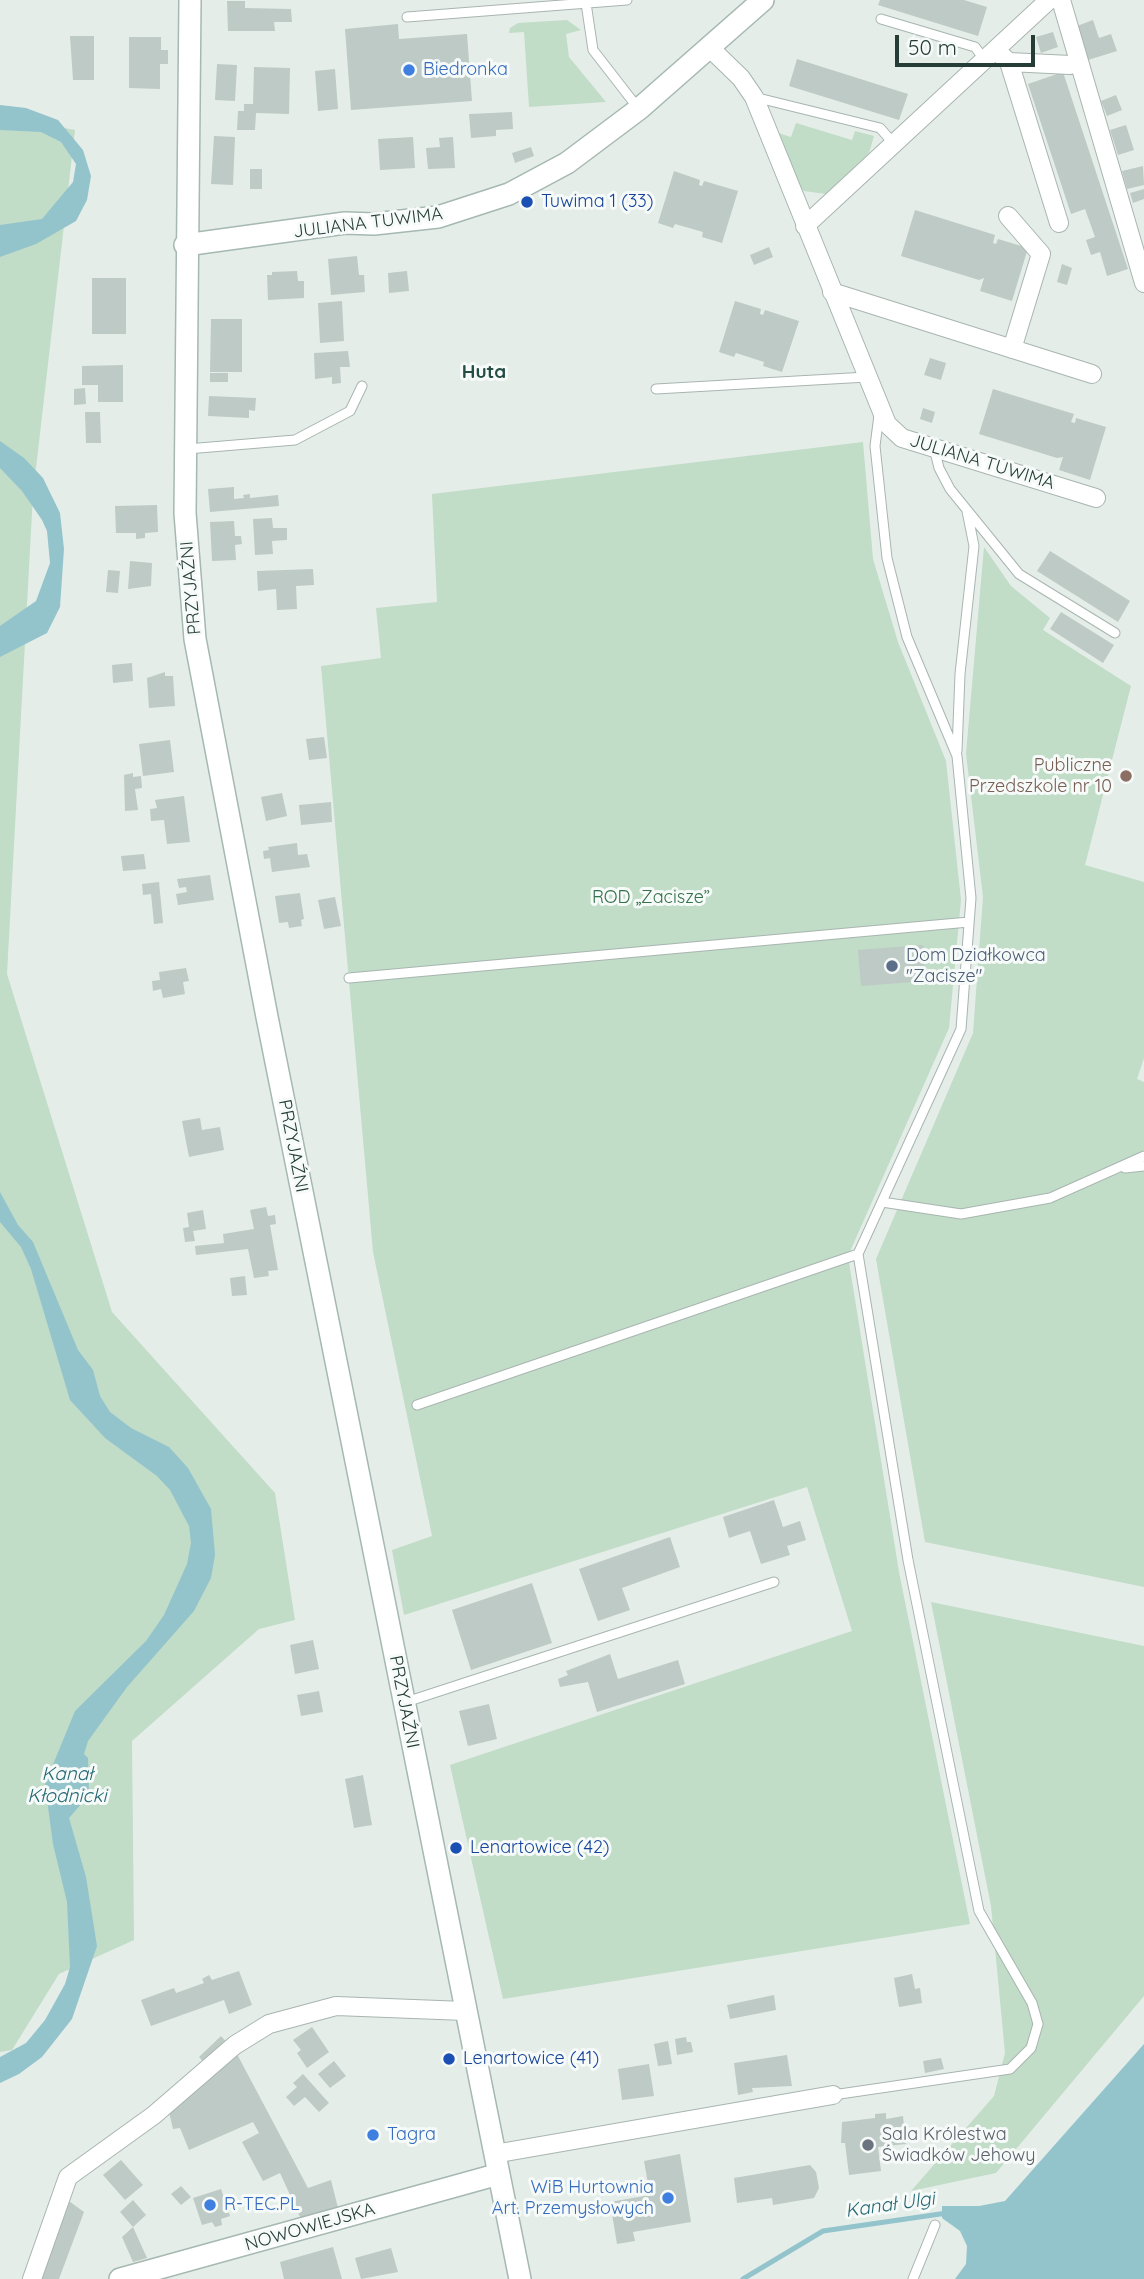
<!DOCTYPE html>
<meta charset="utf-8">
<style>
body{margin:0}
#map{position:relative;width:1144px;height:2279px;overflow:hidden;background:#e5ede9;font-family:Quicksand,sans-serif}
canvas{display:block}
.scale{position:absolute;left:895px;top:35px;width:140px;height:32px;box-sizing:border-box;border:4px solid #263d37;border-top:0;padding-left:9px;font-size:21px;line-height:24px;white-space:nowrap;color:#263d37;-webkit-text-stroke:5px #f6faf8;paint-order:stroke}
</style>
<div id="map">
<canvas width="1144" height="2279"></canvas>
<div class="scale">50 m</div>
</div>
<script>
const ctx = document.querySelector('canvas').getContext('2d');
ctx.lineJoin = 'round';
function paint(path, color) { ctx.fillStyle = color; ctx.fill(path, 'evenodd'); }
const toPath = rows => new Path2D(rows.map(r => 'M' + r).join(''));
function stroke(path, color, width, dash) { ctx.strokeStyle = color; ctx.lineWidth = width; ctx.lineCap = dash ? 'butt' : 'round'; ctx.setLineDash(dash || []); ctx.stroke(path); }
function write(font, color, halo, rows, align = 'center') {
  ctx.font = font + ' Quicksand,sans-serif'; ctx.lineWidth = 6; ctx.setLineDash([]); ctx.textBaseline = 'middle'; ctx.strokeStyle = halo; ctx.fillStyle = color; for (const [text, x, y, turn = 0] of rows) {
    ctx.save(); ctx.translate(x, y); ctx.rotate((+turn || 0) * Math.PI / 180); ctx.textAlign = isNaN(turn) ? turn : align; if (halo) ctx.strokeText(text, 0, 0); ctx.fillText(text, 0, 0); ctx.restore();
  }
}
paint(toPath([
 [567,20,581,30,566,34,569,57,606,102,529,107,524,32,509,33,510,28,518,23],
 [0,116,75,130,33,494,7,974,112,1312,275,1493,295,1620,259,1629,132,1741,134,1940,59,1974,12,2050,0,2052],
 [796,123,852,140,855,131,874,136,869,153,826,194,804,191,797,184,775,132,791,137],
 [863,442,873,559,898,642,946,761,961,900,949,1028,848,1256,899,1572,970,1924,503,1999,450,1765,852,1631,807,1487,404,1615,392,1550,432,1536,373,1252,321,666,381,658,376,608,437,602,432,494],
 [984,547,1011,586,1050,618,1043,630,1131,686,1085,865,1144,882,1144,1058,1137,1079,1144,1082,1144,1587,925,1542,876,1259,973,1033,983,897,966,754],
 [931,1602,1144,1646,1144,1996,996,2173,911,2191,994,2096,1005,2053,991,1906]
]), '#c1dcc7');
paint(toPath([
 [0,105,26,108,58,120,83,150,91,176,87,200,76,221,36,244,0,257,0,225,42,219,73,182,76,164,61,142,41,132,0,130],
 [0,441,24,458,43,478,60,513,64,549,60,607,47,633,0,657,0,626,36,601,50,563,47,531,42,520,22,491,0,468],
 [0,1192,18,1225,33,1242,78,1350,93,1370,100,1396,110,1412,131,1428,169,1447,188,1468,211,1509,215,1555,211,1578,194,1611,127,1687,88,1741,84,1754,88,1758,89,1795,69,1818,86,1877,97,1946,72,2019,42,2057,19,2074,0,2083,0,2057,26,2043,45,2020,65,1984,70,1967,67,1902,53,1844,45,1784,75,1711,146,1641,164,1615,187,1564,191,1543,189,1526,170,1490,157,1476,105,1438,70,1400,31,1269,21,1247,0,1222],
 [1144,2044,1144,2279,955,2279,966,2264,967,2246,960,2231,942,2218,942,2206,979,2206,1005,2201]
]), '#93c4cc');
stroke(toPath([
 [743,2279,823,2231,947,2213]
]), '#93c4cc', 5);
paint(toPath([
 [880,0,964,0,987,7,978,36,878,5],
 [227,1,245,1,245,8,291,9,292,22,274,22,275,31,228,31],
 [1093,20,1099,38,1111,34,1117,51,1088,60,1077,26],
 [398,24,399,39,467,34,472,101,351,110,345,29],
 [1053,32,1058,47,1041,53,1036,37],
 [70,36,94,36,94,80,73,80],
 [129,37,161,37,161,50,168,50,168,64,160,64,160,89,129,88],
 [797,59,908,94,899,120,789,86],
 [217,64,237,65,235,101,215,100],
 [254,67,290,68,289,114,256,113,255,130,237,130,238,111,244,111,244,104,253,104],
 [335,69,338,109,318,111,315,71],
 [1063,72,1128,269,1107,276,1100,252,1091,255,1086,240,1095,237,1085,209,1071,214,1028,84],
 [1116,95,1122,110,1107,116,1101,101],
 [512,112,513,129,496,130,496,136,471,138,469,114],
 [1126,125,1134,150,1118,155,1110,130],
 [214,136,235,137,233,185,211,184],
 [413,137,415,168,380,170,378,139],
 [453,137,455,168,428,169,426,148,440,147,439,138],
 [531,147,534,156,515,163,512,153],
 [1143,166,1144,185,1127,189,1122,171],
 [250,169,262,169,262,189,250,189],
 [674,171,700,180,699,185,702,186,704,181,738,191,722,243,702,237,703,232,675,224,673,228,658,223],
 [1144,189,1144,199,1133,203,1130,193],
 [915,210,995,235,993,243,996,244,998,239,1028,248,1012,301,980,291,984,278,979,280,901,256],
 [769,247,773,257,754,265,750,255],
 [357,256,359,275,364,275,365,292,331,295,328,259],
 [1062,264,1072,268,1067,285,1057,282],
 [297,271,298,281,304,281,304,298,268,300,267,275,272,275,272,272],
 [407,271,409,291,389,293,388,273],
 [92,278,126,278,126,334,92,334],
 [342,301,344,341,320,343,318,303],
 [735,301,761,309,760,314,763,315,765,310,799,321,782,372,763,366,764,362,736,353,734,357,719,352],
 [211,319,242,319,242,372,210,372],
 [348,351,350,367,340,367,341,383,332,384,332,377,315,379,314,353],
 [930,358,946,363,941,380,924,375],
 [123,365,123,402,98,402,98,385,82,385,82,366],
 [210,373,228,373,228,382,210,382],
 [85,388,86,404,74,405,74,389],
 [993,389,1074,414,1071,422,1075,423,1076,418,1106,427,1090,480,1059,470,1063,457,1057,458,979,434],
 [209,396,256,398,255,411,249,410,249,418,208,416],
 [923,408,935,412,932,423,920,419],
 [85,412,100,412,101,443,86,443],
 [234,487,234,499,244,498,243,495,250,494,250,498,278,495,279,506,210,512,208,489],
 [157,505,158,532,145,533,145,538,136,539,136,533,116,533,115,506],
 [272,518,273,528,287,528,287,540,272,541,273,554,255,555,253,519],
 [234,521,235,536,241,536,242,544,235,545,236,560,212,561,210,522],
 [1050,551,1130,601,1118,622,1037,571],
 [130,561,152,563,151,586,128,589],
 [313,569,314,585,296,586,297,609,277,610,276,589,258,591,257,571],
 [108,570,120,571,118,593,106,592],
 [1061,612,1114,645,1103,663,1050,629],
 [132,663,133,681,113,683,112,665],
 [165,672,165,676,173,676,175,706,149,708,147,678],
 [324,737,327,758,309,760,306,739],
 [170,740,174,772,143,776,139,744],
 [133,773,133,777,141,776,142,788,135,789,138,810,125,811,124,775],
 [282,793,287,816,266,821,261,797],
 [184,796,190,842,167,844,164,820,151,821,150,809,157,808,155,800],
 [331,802,332,822,301,825,299,805],
 [297,843,298,855,307,854,310,867,272,872,270,858,264,859,263,851,269,850,268,847],
 [144,854,146,869,123,871,121,856],
 [210,875,214,900,178,905,176,894,187,892,186,887,179,888,177,879],
 [159,882,163,923,154,924,151,894,143,895,142,884],
 [300,893,304,919,301,920,302,926,289,928,288,922,279,923,275,896],
 [335,897,341,926,324,929,318,900],
 [923,945,926,981,861,986,858,950],
 [186,968,189,981,183,982,185,994,163,998,161,989,153,991,152,981,160,980,159,972],
 [200,1118,202,1130,220,1127,224,1150,189,1157,182,1121],
 [266,1207,268,1216,275,1215,276,1224,270,1225,278,1270,268,1271,269,1276,254,1278,248,1249,196,1255,195,1246,224,1243,223,1234,254,1229,250,1210],
 [203,1210,206,1229,193,1231,195,1241,185,1242,183,1228,189,1227,187,1213],
 [245,1276,247,1295,232,1296,230,1278],
 [774,1500,783,1527,800,1521,806,1540,787,1546,790,1555,761,1564,750,1531,729,1538,723,1517],
 [670,1537,680,1567,622,1588,630,1610,598,1621,579,1569],
 [532,1583,552,1643,471,1670,452,1610],
 [313,1640,319,1669,295,1674,290,1645],
 [610,1654,618,1679,678,1660,685,1684,597,1712,588,1682,560,1687,558,1679,568,1675,566,1671],
 [319,1691,323,1712,301,1716,297,1695],
 [489,1704,497,1739,468,1746,459,1711],
 [363,1775,372,1825,354,1828,345,1779],
 [239,1971,252,2005,229,2014,224,2000,151,2026,141,2000,174,1988,176,1993,204,1983,202,1979,209,1975,212,1980],
 [912,1974,915,1989,920,1988,922,2003,899,2007,894,1978],
 [774,1995,776,2010,730,2019,727,2005],
 [312,2027,329,2052,307,2068,297,2053,301,2050,293,2040],
 [221,2036,230,2046,207,2066,199,2057],
 [686,2037,687,2042,691,2042,693,2052,677,2055,675,2039],
 [668,2041,672,2064,658,2066,654,2044],
 [237,2054,308,2188,331,2180,338,2208,301,2219,280,2173,263,2181,242,2142,259,2133,253,2122,189,2150,180,2128,173,2129,169,2112],
 [787,2055,792,2086,752,2088,753,2092,738,2095,734,2063],
 [941,2058,944,2069,925,2073,923,2061],
 [334,2061,346,2076,330,2088,318,2074],
 [649,2064,654,2096,622,2100,618,2069],
 [303,2074,329,2103,319,2112,305,2097,294,2106,286,2097,297,2087,293,2083],
 [886,2113,886,2119,903,2116,906,2144,878,2147,881,2171,849,2175,845,2143,841,2143,842,2122,875,2118,875,2114],
 [680,2154,691,2222,633,2232,635,2241,617,2244,610,2202,650,2195,644,2161],
 [121,2160,143,2185,125,2200,103,2175],
 [810,2165,816,2172,819,2188,814,2198,773,2205,772,2198,737,2203,734,2178],
 [181,2186,191,2197,181,2205,171,2194],
 [221,2189,230,2216,221,2219,222,2225,215,2227,212,2222,202,2225,193,2198],
 [133,2200,146,2215,133,2227,120,2212],
 [69,2201,84,2212,59,2279,40,2279],
 [133,2227,147,2258,133,2262,122,2237],
 [333,2247,342,2279,284,2279,280,2262],
 [391,2248,398,2272,361,2279,355,2258]
]), '#becac5');
const lane = toPath([
 [586,3,593,50,638,108],
 [407,17,627,0],
 [881,19,975,47,984,59],
 [754,97,880,128,894,144],
 [656,389,867,377],
 [934,448,939,468,950,489,1019,574,1115,633],
 [187,449,295,440,350,411,362,386],
 [957,751,960,674,974,546,967,511],
 [349,978,969,922],
 [1125,1168,1144,1166],
 [882,1202,961,1214,1050,1198,1144,1156],
 [417,1405,858,1254],
 [406,1702,774,1582],
 [833,2095,1010,2069,1031,2048,1038,2024,1032,2003,979,1911,908,1560,858,1254,961,1029,971,898,957,756,907,637,887,558,875,446,879,415],
 [913,2279,935,2225]
]);
const street = toPath([
 [1061,0,1144,283],
 [710,48,741,78,754,97,887,424,902,438,1096,498],
 [995,50,1009,62,1059,223],
 [1009,62,1070,65,1079,62],
 [1008,216,1041,254,1012,349],
 [805,226,1049,0],
 [832,292,1092,374],
 [494,2154,833,2095],
 [32,2279,68,2177,154,2115,235,2045,269,2024,336,2006,465,2011]
]);
const secondary = toPath([
 [190,0,185,513,195,639,267,1017,520,2279],
 [185,245,345,223,374,224,438,217,509,194,567,163,639,109,763,0],
 [120,2279,499,2174]
]);
stroke(lane, '#a8b5b0', 11);
stroke(street, '#a8b5b0', 20);
stroke(secondary, '#a5b8b1', 24);
stroke(lane, '#fff', 9);
stroke(street, '#fff', 18);
stroke(secondary, '#fff', 21);
for (const [x, y, r, color] of [
 [409,70,7,"#3f7fe0"],
 [527,202,7,"#1a4fb4"],
 [1126,776,7,"#8d6e63"],
 [892,966,7,"#5c6f8a"],
 [456,1848,7,"#1a4fb4"],
 [449,2059,7,"#1a4fb4"],
 [373,2135,7,"#3f7fe0"],
 [868,2145,7,"#6b7280"],
 [668,2198,7,"#3f7fe0"],
 [210,2205,7,"#3f7fe0"]
]) { const dot = new Path2D(); dot.arc(x, y, r, 0, 2 * Math.PI); ctx.fillStyle = color; ctx.fill(dot); stroke(dot, '#f6faf8', 2.5); }
write('18px', '#366cbe', '#f6faf8', [
 ["Biedronka",423,70],
 ["Tagra",387,2135],
 ["WiB Hurtownia",654,2188,"right"],
 ["Art. Przemysłowych",654,2209,"right"],
 ["R-TEC.PL",224,2205]
], 'left');
write('18px', '#164399', '#f6faf8', [
 ["Tuwima 1 (33)",541,202],
 ["Lenartowice (42)",470,1848],
 ["Lenartowice (41)",463,2059]
], 'left');
write('18px', '#263d37', '#f6faf8', [
 ["JULIANA TUWIMA",368,223,-7],
 ["JULIANA TUWIMA",982,462,17],
 ["PRZYJAŹNI",191,588,-95],
 ["PRZYJAŹNI",293,1146,79],
 ["PRZYJAŹNI",404,1702,79],
 ["NOWOWIEJSKA",310,2227,-16]
]);
write('18px', '#785e54', '#f6faf8', [
 ["Publiczne",1112,766],
 ["Przedszkole nr 10",1112,787]
], 'right');
write('18px', '#34704a', '#f6faf8', [
 ["ROD „Zacisze”",651,898]
]);
write('18px', '#4e5e75', '#f6faf8', [
 ["Dom Działkowca",906,956],
 ["\"Zacisze\"",906,977]
], 'left');
write('18px', '#5b616d', '#f6faf8', [
 ["Sala Królestwa",882,2135],
 ["Świadków Jehowy",882,2156]
], 'left');
write('bold 19px', '#244e43', '#f6faf8', [
 ["Huta",484,372]
]);
write('italic 19px', '#256874', '#f6faf8', [
 ["Kanał",67,1774],
 ["Kłodnicki",67,1796],
 ["Kanał Ulgi",890,2205,-8]
]);
</script>
